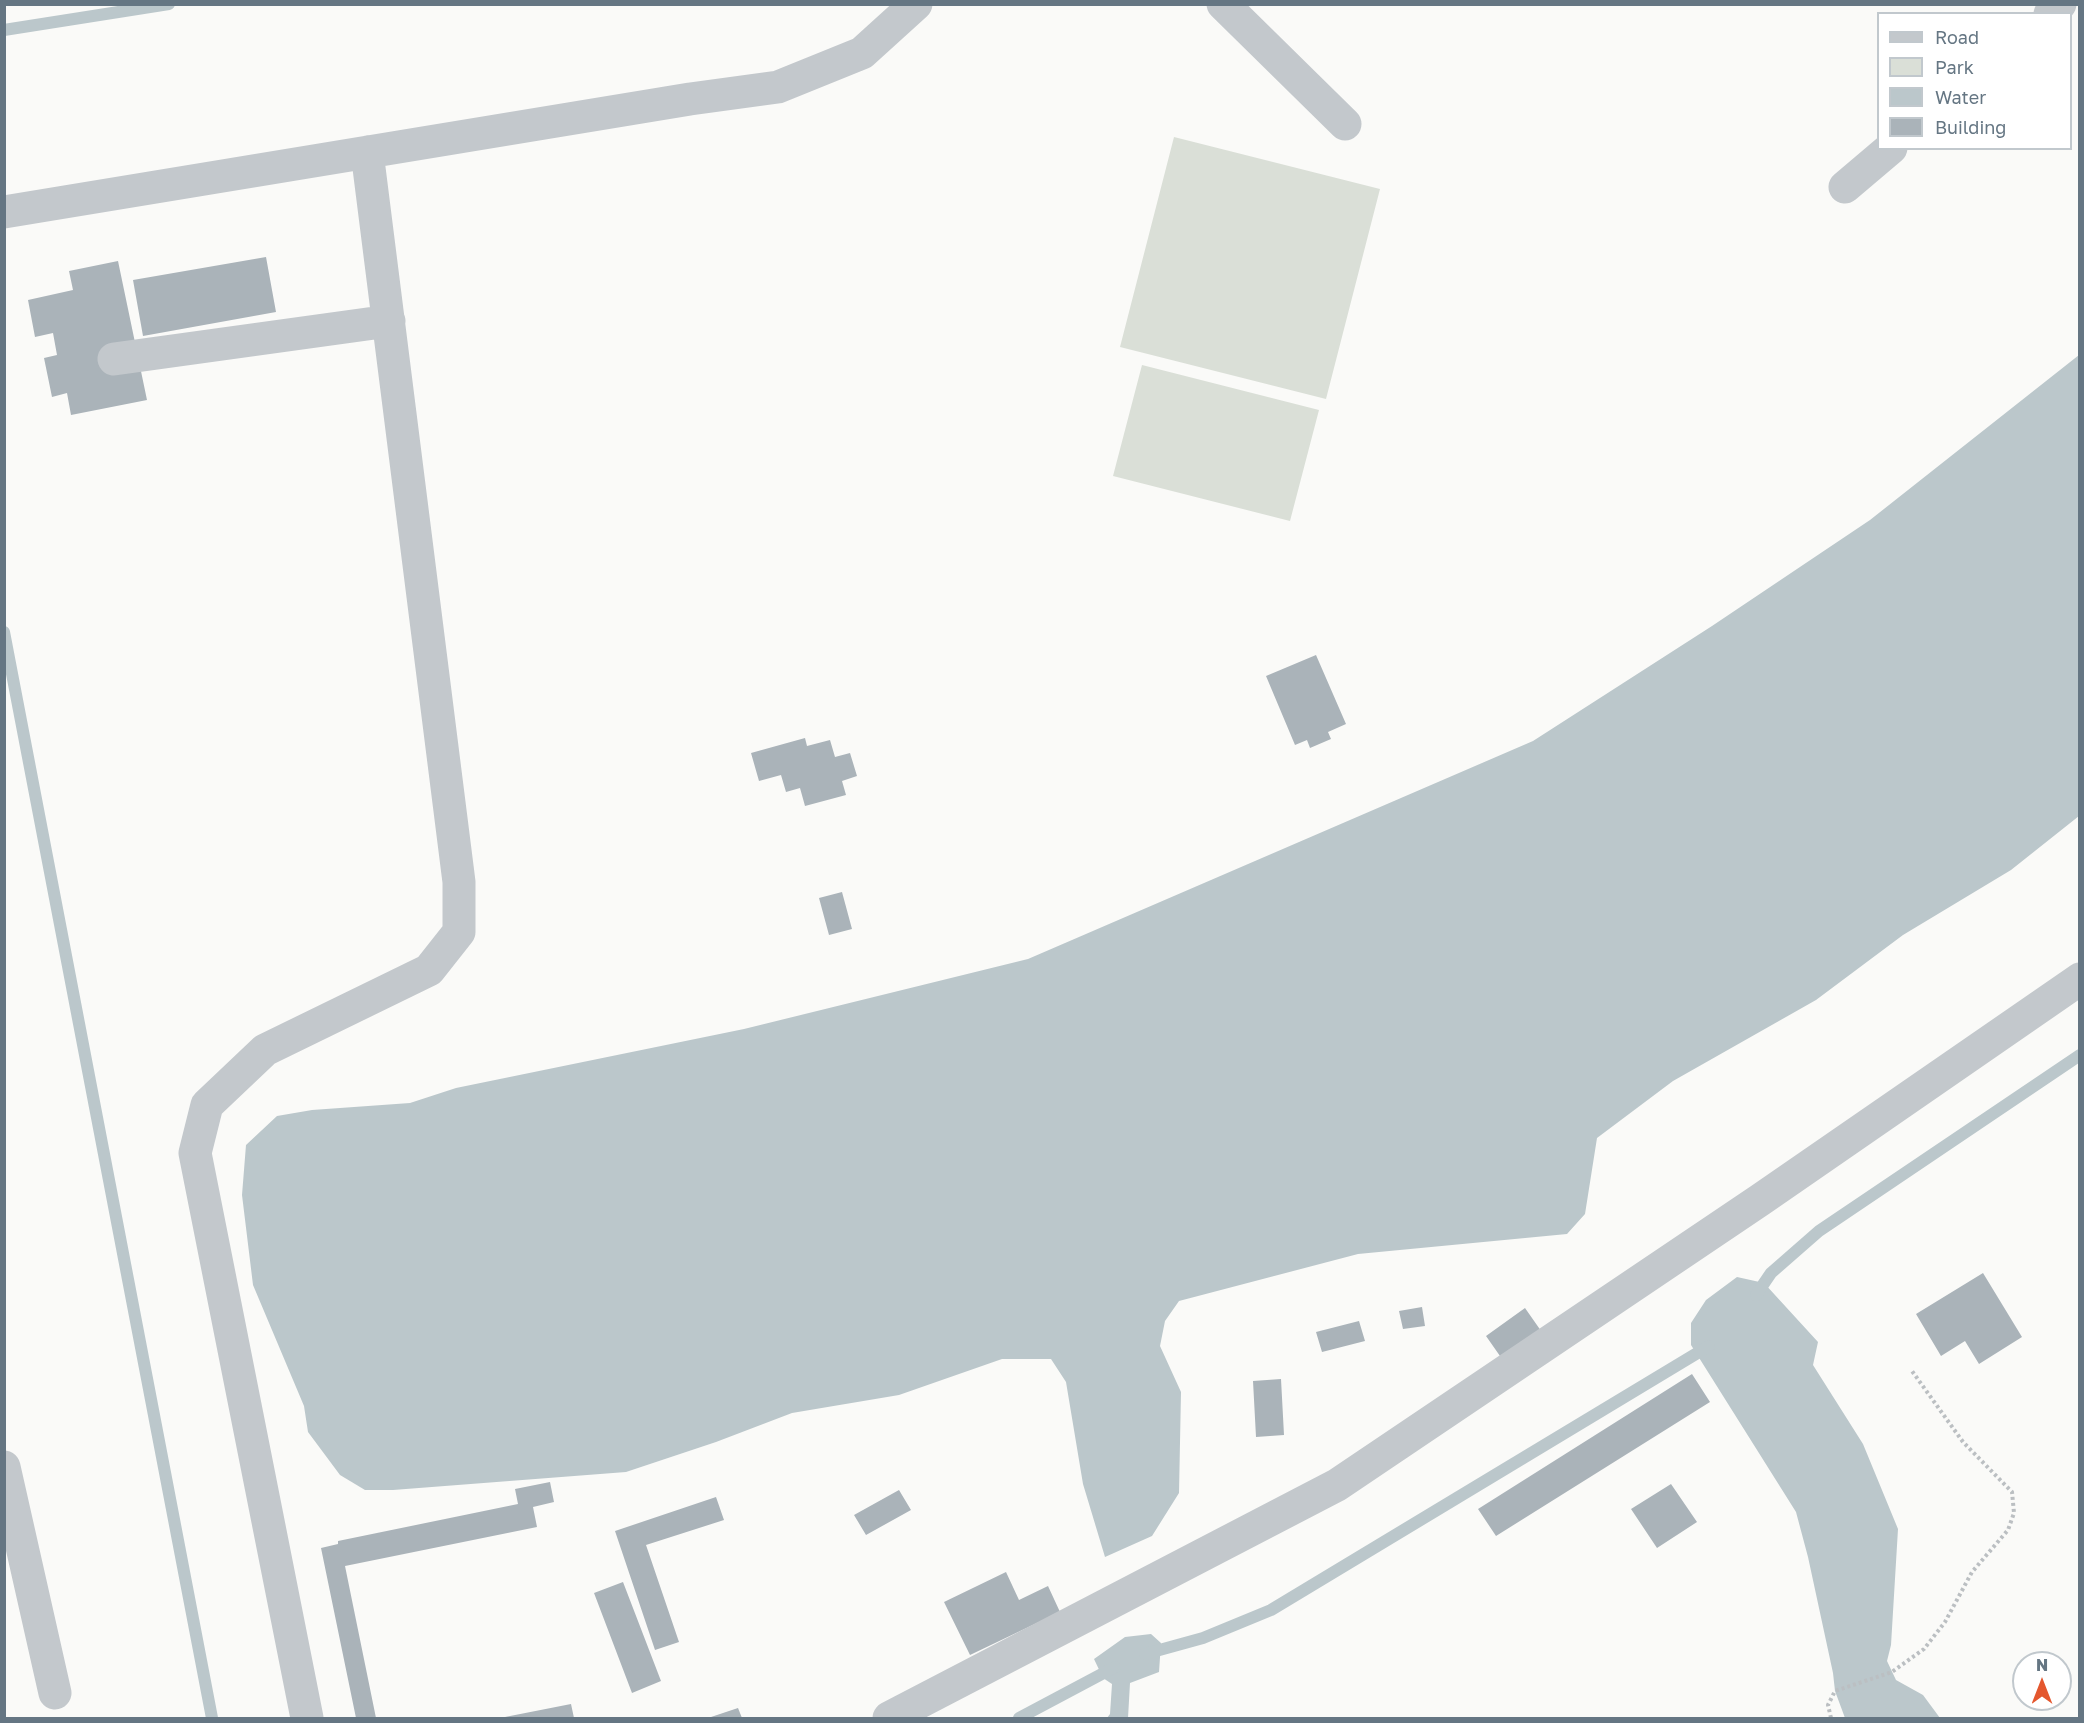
<!DOCTYPE html>
<style>
body{margin:0}
#map{position:relative;width:2084px;height:1723px;overflow:hidden;background:#fafaf8;font-family:"Golos Text",sans-serif}
canvas{display:block}
.frame{position:absolute;inset:0;border:6px solid #657683;pointer-events:none}
.legend{position:absolute;left:1877px;top:12px;width:195px;height:138px;box-sizing:border-box;background:#fff;border:2px solid #c1c8cd;margin:0;padding:8px 10px;list-style:none;font-size:18px;color:#657683}
.legend li{display:flex;align-items:center;gap:12px;height:30px}
.legend b{width:30px;border:2px solid #c1c8cd}
.north{position:absolute;left:2012px;top:1651px;width:60px;height:60px;box-sizing:border-box;background:#fff;border:2px solid #c1c8cd;border-radius:50%;rotate:0deg;font-size:16px;font-weight:700;line-height:24px;text-align:center;color:#657683}
.north::after{content:'';display:block;margin:auto;width:21px;height:27px;background:#e4572e;clip-path:polygon(50% 0,100% 100%,50% 72%,0 100%)}
</style>
<div id="map">
<canvas width="2084" height="1723"></canvas>
<div class="frame"></div>
<ul class="legend">
<li><b style="height:8px;background:#c3c8cc"></b>Road</li>
<li><b style="height:16px;background:#dadfd7"></b>Park</li>
<li><b style="height:16px;background:#bbc7cb"></b>Water</li>
<li><b style="height:16px;background:#aab3b9"></b>Building</li>
</ul>
<div class="north">N</div>
</div>
<script>
const ctx = document.querySelector('canvas').getContext('2d');
ctx.lineJoin = 'round';
function paint(path, color) { ctx.fillStyle = color; ctx.fill(path, 'evenodd'); }
const toPath = rows => new Path2D(rows.map(r => 'M' + r).join(''));
function stroke(path, color, width, dash) { ctx.strokeStyle = color; ctx.lineWidth = width; ctx.lineCap = dash ? 'butt' : 'round'; ctx.setLineDash(dash || []); ctx.stroke(path); }
paint(toPath([
 [1174,137,1380,189,1326,399,1120,347],
 [1142,365,1319,410,1290,521,1113,476]
]), '#dadfd7');
paint(toPath([
 [2079,355,2079,816,2011,870,1903,935,1816,1000,1673,1081,1597,1138,1585,1214,1567,1234,1358,1254,1179,1301,1165,1321,1160,1346,1181,1392,1179,1493,1152,1536,1105,1557,1083,1484,1066,1382,1051,1359,1002,1359,899,1395,792,1413,716,1442,626,1472,393,1490,365,1490,340,1475,308,1432,304,1406,253,1285,242,1195,246,1145,277,1116,312,1110,410,1103,456,1088,744,1029,1028,959,1533,741,1712,626,1870,520],
 [1737,1277,1764,1283,1818,1342,1813,1365,1863,1444,1898,1529,1891,1645,1887,1661,1896,1680,1923,1695,1940,1718,1845,1718,1835,1691,1833,1673,1808,1557,1796,1512,1691,1345,1691,1323,1706,1300],
 [1151,1634,1161,1643,1159,1672,1130,1683,1128,1718,1107,1718,1110,1714,1112,1684,1103,1678,1094,1659,1125,1637]
]), '#bbc7cb');
stroke(toPath([
 [4,30,169,4],
 [4,632,212,1718],
 [1756,1295,1771,1273,1819,1231,2080,1055],
 [1145,1654,1203,1638,1271,1610,1709,1346],
 [1019,1718,1115,1667]
]), '#bbc7cb', 12);
paint(toPath([
 [266,257,276,312,143,336,133,280],
 [118,261,147,400,71,415,67,393,52,397,44,358,57,355,53,333,35,337,28,300,73,290,69,271],
 [1316,655,1346,724,1328,732,1331,739,1310,748,1307,740,1295,745,1266,676],
 [805,738,807,746,830,740,835,757,850,753,857,776,842,781,846,795,805,806,800,788,786,792,781,775,759,781,751,753],
 [842,892,852,929,829,935,819,898],
 [1983,1273,2022,1337,1979,1364,1965,1341,1941,1356,1916,1314],
 [1422,1307,1425,1326,1403,1329,1399,1311],
 [1525,1308,1546,1338,1507,1366,1486,1336],
 [1359,1321,1365,1341,1322,1352,1316,1332],
 [1692,1374,1710,1402,1496,1536,1478,1509],
 [1281,1379,1284,1435,1256,1437,1253,1381],
 [550,1482,554,1502,533,1507,537,1527,345,1566,376,1718,356,1718,321,1548,338,1544,338,1541,518,1504,515,1489],
 [1671,1484,1697,1522,1657,1548,1631,1509],
 [899,1490,911,1510,866,1535,854,1515],
 [716,1497,724,1520,646,1545,679,1642,655,1650,615,1531],
 [1006,1572,1019,1600,1048,1586,1060,1612,970,1655,944,1602],
 [623,1582,661,1681,632,1693,594,1593],
 [571,1704,574,1718,505,1718,505,1717],
 [738,1708,742,1718,708,1718]
]), '#aab3b9');
stroke(toPath([
 [1831,1718,1828,1705,1835,1691,1892,1672,1924,1649,1945,1622,1972,1572,2008,1530,2014,1513,2012,1492,1963,1442,1912,1371]
]), '#bbbfc2', 4, [3, 3]);
stroke(toPath([
 [1223,4,1345,124],
 [2050,14,2060,4],
 [1845,187,1891,148],
 [4,212,690,99,778,87,862,53,916,4],
 [114,359,389,321],
 [4,1467,55,1693],
 [307,1718,195,1153,207,1105,265,1050,429,970,459,932,459,882,367,152],
 [889,1718,1337,1485,1760,1200,2080,979]
]), '#c3c8cc', 33);
</script>
